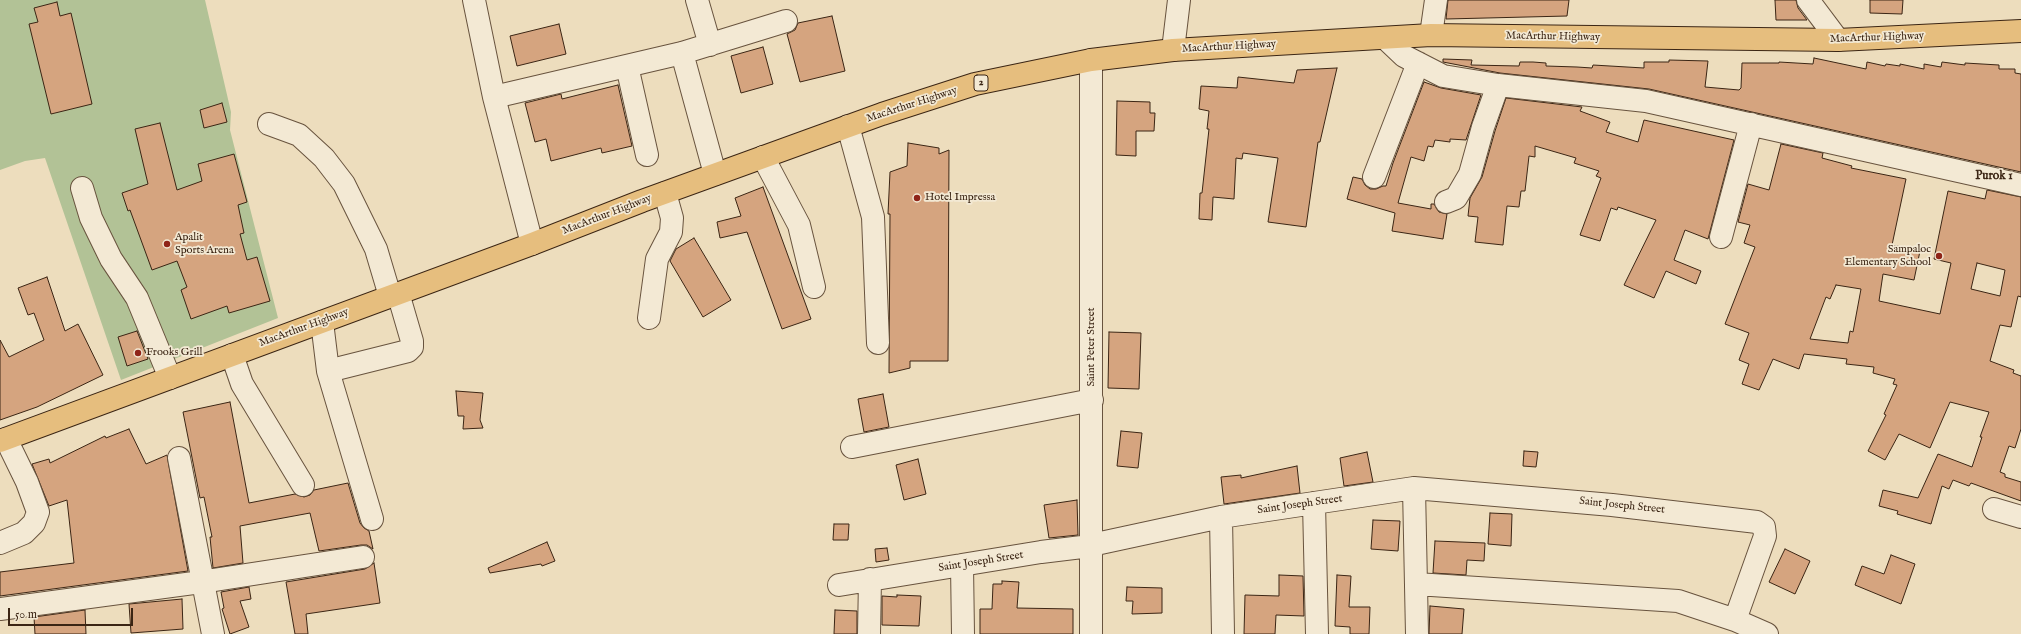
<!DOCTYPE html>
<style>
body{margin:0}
#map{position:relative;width:2021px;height:634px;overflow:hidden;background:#edddbd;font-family:"IM FELL English",serif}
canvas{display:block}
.scale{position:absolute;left:8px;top:608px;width:125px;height:18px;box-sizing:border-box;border:2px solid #3b2514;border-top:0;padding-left:5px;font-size:12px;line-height:14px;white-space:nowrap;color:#3b2514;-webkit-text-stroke:3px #f3e9d4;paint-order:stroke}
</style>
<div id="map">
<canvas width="2021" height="634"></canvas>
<div class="scale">50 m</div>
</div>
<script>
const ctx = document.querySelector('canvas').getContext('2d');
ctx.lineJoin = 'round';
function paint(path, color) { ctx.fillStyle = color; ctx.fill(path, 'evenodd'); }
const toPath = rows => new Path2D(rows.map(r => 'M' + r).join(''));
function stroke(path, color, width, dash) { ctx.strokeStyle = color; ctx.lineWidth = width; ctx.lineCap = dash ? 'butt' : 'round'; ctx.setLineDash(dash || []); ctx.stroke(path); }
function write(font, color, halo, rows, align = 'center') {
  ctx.font = font + ' "IM FELL English",serif'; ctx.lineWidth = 3.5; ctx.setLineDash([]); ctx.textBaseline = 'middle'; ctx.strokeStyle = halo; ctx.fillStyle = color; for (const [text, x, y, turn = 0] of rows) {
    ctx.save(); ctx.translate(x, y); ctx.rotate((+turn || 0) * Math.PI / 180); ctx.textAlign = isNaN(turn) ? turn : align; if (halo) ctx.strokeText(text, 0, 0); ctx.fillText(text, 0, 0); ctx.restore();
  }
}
paint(toPath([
 [0,0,205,0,231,112,230,130,278,318,121,380,45,158,25,161,0,170]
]), '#b2c296');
const building = toPath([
 [1448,0,1569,0,1567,16,1446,19,1448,0],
 [1775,0,1796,0,1798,8,1807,20,1776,20,1775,0],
 [1870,0,1903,0,1902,14,1870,13,1870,0],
 [57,2,60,16,71,13,92,104,51,114,29,24,38,22,34,8,57,2],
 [832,16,845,71,800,82,787,34,795,30,798,23,832,16],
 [559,24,566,54,517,66,510,36,559,24],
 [763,47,773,84,741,93,731,56,763,47],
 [1814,58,1866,69,1867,62,1885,66,1886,64,1900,66,1900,64,1924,69,1924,64,1941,67,1942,62,1965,65,1965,63,1999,65,1999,69,2015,69,2015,73,2021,74,2021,172,1649,89,1500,73,1443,62,1443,59,1472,60,1471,65,1519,66,1520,62,1533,62,1546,63,1546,66,1577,67,1592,68,1593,65,1644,68,1644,62,1669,62,1669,60,1708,61,1705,87,1739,90,1741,88,1742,63,1779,63,1779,62,1813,64,1814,58],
 [1337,68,1320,142,1318,142,1306,227,1268,222,1278,158,1243,153,1242,159,1236,158,1234,199,1213,197,1212,220,1199,219,1200,193,1202,193,1209,129,1207,129,1209,111,1199,109,1201,86,1237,88,1238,77,1294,83,1297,70,1337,68],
 [1424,82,1441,88,1481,95,1466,140,1450,139,1450,142,1435,140,1433,147,1428,146,1424,161,1411,157,1398,203,1431,209,1431,204,1434,204,1439,212,1447,214,1443,239,1392,231,1395,213,1347,199,1353,177,1362,179,1365,185,1370,189,1376,189,1383,186,1386,186,1393,163,1424,82],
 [618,85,632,146,602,153,601,148,551,161,546,139,535,142,525,103,561,94,562,99,618,85],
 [1506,98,1582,107,1580,111,1610,122,1606,132,1638,142,1644,120,1734,140,1708,239,1685,230,1674,260,1701,271,1696,284,1666,271,1654,298,1624,285,1656,220,1618,207,1617,210,1611,208,1600,241,1580,235,1601,178,1596,176,1599,171,1574,163,1576,158,1535,146,1535,157,1529,156,1525,191,1521,191,1519,207,1507,206,1503,245,1475,242,1478,217,1468,216,1470,198,1482,177,1495,131,1506,98],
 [1117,101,1150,102,1150,113,1155,113,1154,131,1136,131,1136,156,1116,155,1117,101],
 [222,103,227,122,204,128,200,110,222,103],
 [160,123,177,190,202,181,198,164,234,154,247,202,238,205,244,233,240,234,247,260,257,257,270,301,229,313,227,306,191,319,181,290,187,287,177,261,152,270,130,210,128,211,122,193,148,184,135,129,160,123],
 [908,143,939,148,939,154,949,150,948,361,910,361,910,368,889,373,890,214,888,214,890,172,907,166,908,143],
 [1781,144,1823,153,1822,158,1852,166,1851,168,1906,179,1892,245,1920,251,1914,280,1883,274,1879,301,1940,314,1951,263,1934,259,1948,191,1985,199,1987,190,2021,197,2021,297,2018,296,2011,327,2000,325,1990,361,2014,370,2013,373,2021,376,2021,429,2015,448,2009,446,2000,472,2005,474,2005,477,2021,482,2021,501,1971,483,1969,486,1953,480,1949,489,1942,486,1931,524,1897,514,1898,511,1879,506,1883,490,1918,498,1938,454,1972,467,1982,437,1980,437,1989,412,1950,402,1930,448,1899,434,1885,460,1868,451,1886,415,1884,414,1897,385,1893,384,1895,379,1873,373,1874,367,1846,364,1847,359,1804,354,1799,369,1773,359,1759,390,1742,384,1749,364,1739,360,1749,333,1725,324,1755,247,1744,243,1750,225,1738,222,1748,184,1769,190,1781,144],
 [1977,263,2005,270,2000,296,1971,289,1977,263],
 [1836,285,1861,289,1853,332,1850,331,1848,343,1810,339,1826,297,1830,299,1836,285],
 [763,187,811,319,782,329,747,232,720,238,717,222,741,216,735,198,763,187],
 [694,238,731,300,703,317,670,261,676,249,694,238],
 [47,277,65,331,78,324,103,375,37,407,0,420,0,340,9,357,44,340,34,313,28,315,18,288,47,277],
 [137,331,148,359,127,366,118,337,137,331],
 [1109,332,1141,333,1139,389,1108,388,1109,332],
 [456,391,483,393,480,420,483,428,463,429,464,416,458,416,456,391],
 [883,394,889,427,864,432,858,399,883,394],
 [230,402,249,503,295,494,304,497,310,495,314,490,348,483,360,523,364,528,369,531,373,549,367,545,361,545,319,551,310,513,240,526,243,563,213,568,210,537,212,537,204,497,200,498,183,412,230,402],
 [129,429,146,464,167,455,188,571,0,596,0,572,74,563,67,500,49,506,32,464,49,459,50,463,105,436,106,438,129,429],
 [1121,431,1142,433,1138,468,1117,466,1121,431],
 [1524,451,1538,452,1536,467,1523,466,1524,451],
 [1367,452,1373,482,1344,486,1340,458,1367,452],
 [918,459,926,494,904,500,896,465,918,459],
 [1297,466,1300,493,1224,504,1221,477,1241,475,1241,478,1297,466],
 [1077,500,1078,535,1049,538,1044,505,1077,500],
 [1490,513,1512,514,1511,546,1488,544,1490,513],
 [1373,520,1400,521,1398,551,1371,549,1373,520],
 [834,524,849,524,848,540,833,540,834,524],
 [1435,541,1485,543,1484,561,1467,560,1466,575,1433,573,1435,541],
 [547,542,555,561,542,566,541,564,490,573,488,568,547,542],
 [887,548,889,560,876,562,875,549,887,548],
 [1785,549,1810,561,1795,594,1769,582,1785,549],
 [1891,555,1915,564,1901,604,1855,585,1862,566,1884,574,1891,555],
 [374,563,380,603,306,614,308,634,295,634,286,582,365,569,374,563],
 [1279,575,1303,576,1304,616,1276,615,1275,634,1244,634,1245,595,1279,596,1279,575],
 [1337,575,1351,576,1349,607,1370,607,1369,634,1350,634,1350,627,1335,626,1337,575],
 [1002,581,1019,582,1017,608,1073,609,1073,634,980,634,980,609,992,609,993,584,1002,584,1002,581],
 [249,587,251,599,240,601,249,627,230,634,222,609,224,608,221,592,249,587],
 [1127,587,1162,588,1162,613,1132,614,1133,601,1126,601,1127,587],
 [897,595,921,596,919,626,882,625,882,596,897,597,897,595],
 [182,599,183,629,131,633,129,604,182,599],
 [1430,606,1464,609,1462,634,1429,634,1430,606],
 [85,610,86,634,35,634,34,617,85,610],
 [835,610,857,611,857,634,834,634,835,610]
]);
paint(building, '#d5a47f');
stroke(building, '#3b2514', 1);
const minor = toPath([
 [474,0,494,97,532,244],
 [697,0,710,45],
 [1808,0,1838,40],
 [1431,35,1436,0],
 [1385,38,1404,56,1443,76,1498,85,1646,101,2021,185],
 [1173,50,1179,0],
 [682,53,715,174],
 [627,66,647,155],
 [494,97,682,53,786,21],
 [269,124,299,135,324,158,344,184,376,249,390,296],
 [848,126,873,217,878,343],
 [763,157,799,225,814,287],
 [1374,177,1418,63],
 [82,188,91,218,111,259,137,298,170,378],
 [1446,202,1456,198,1470,174,1483,127,1498,85],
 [1721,237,1751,124],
 [649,318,657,259,671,232,672,218,665,193],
 [322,322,328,371],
 [232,355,242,384,303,485],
 [852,447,1092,400],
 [179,458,213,634],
 [1414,488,1417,634],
 [1314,503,1317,634],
 [1994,509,2021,517],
 [1221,517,1223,634],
 [372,519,328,371,408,351,412,347,412,341,398,293],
 [0,543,24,533,34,523,38,512,27,482,6,439],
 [962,565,963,634],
 [1416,584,1678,601,1735,620,1767,634],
 [839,585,1041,552,1082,547,1221,517,1414,488,1612,505,1757,522,1764,527,1765,536,1735,620],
 [0,609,201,582,363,557],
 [869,634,870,579],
 [1091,634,1091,60]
]);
const highway = toPath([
 [0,441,532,244,642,201,882,114,975,84,1091,60,1173,50,1431,35,1838,40,2021,31]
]);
stroke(minor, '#68533e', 24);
stroke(highway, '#3b2514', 24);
stroke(minor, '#f3e9d4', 22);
stroke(highway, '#e6be7e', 22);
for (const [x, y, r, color] of [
 [917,198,4,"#8f2418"],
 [167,244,4,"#8f2418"],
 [1939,256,4,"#8f2418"],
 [138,353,4,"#8f2418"]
]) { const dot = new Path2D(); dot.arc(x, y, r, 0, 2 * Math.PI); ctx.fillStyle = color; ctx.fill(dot); stroke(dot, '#f3e9d4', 1.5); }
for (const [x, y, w] of [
 [981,83,14]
]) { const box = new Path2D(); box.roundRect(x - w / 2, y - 8, w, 16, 3); ctx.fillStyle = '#f3e9d4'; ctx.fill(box); stroke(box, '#3b2514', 1); }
write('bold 10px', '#3b2514', null, [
 ["2",981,83]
]);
write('11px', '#3b2514', '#f3e9d4', [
 ["MacArthur Highway",1553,37,1],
 ["MacArthur Highway",1877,38,-2],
 ["MacArthur Highway",1229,47,-3],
 ["MacArthur Highway",912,105,-18],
 ["MacArthur Highway",607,215,-21],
 ["MacArthur Highway",304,328,-20],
 ["Saint Peter Street",1092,347,-90],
 ["Saint Joseph Street",1300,505,-8],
 ["Saint Joseph Street",1622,506,6],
 ["Saint Joseph Street",981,562,-9]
]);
write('11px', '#3b2514', '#f3e9d4', [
 ["Hotel Impressa",925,198],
 ["Apalit",175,238],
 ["Sports Arena",175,251],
 ["Sampaloc",1931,250,"right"],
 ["Elementary School",1931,263,"right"],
 ["Frooks Grill",146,353]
], 'left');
write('bold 12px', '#3b2514', '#f3e9d4', [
 ["Purok 1",1994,177]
]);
</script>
